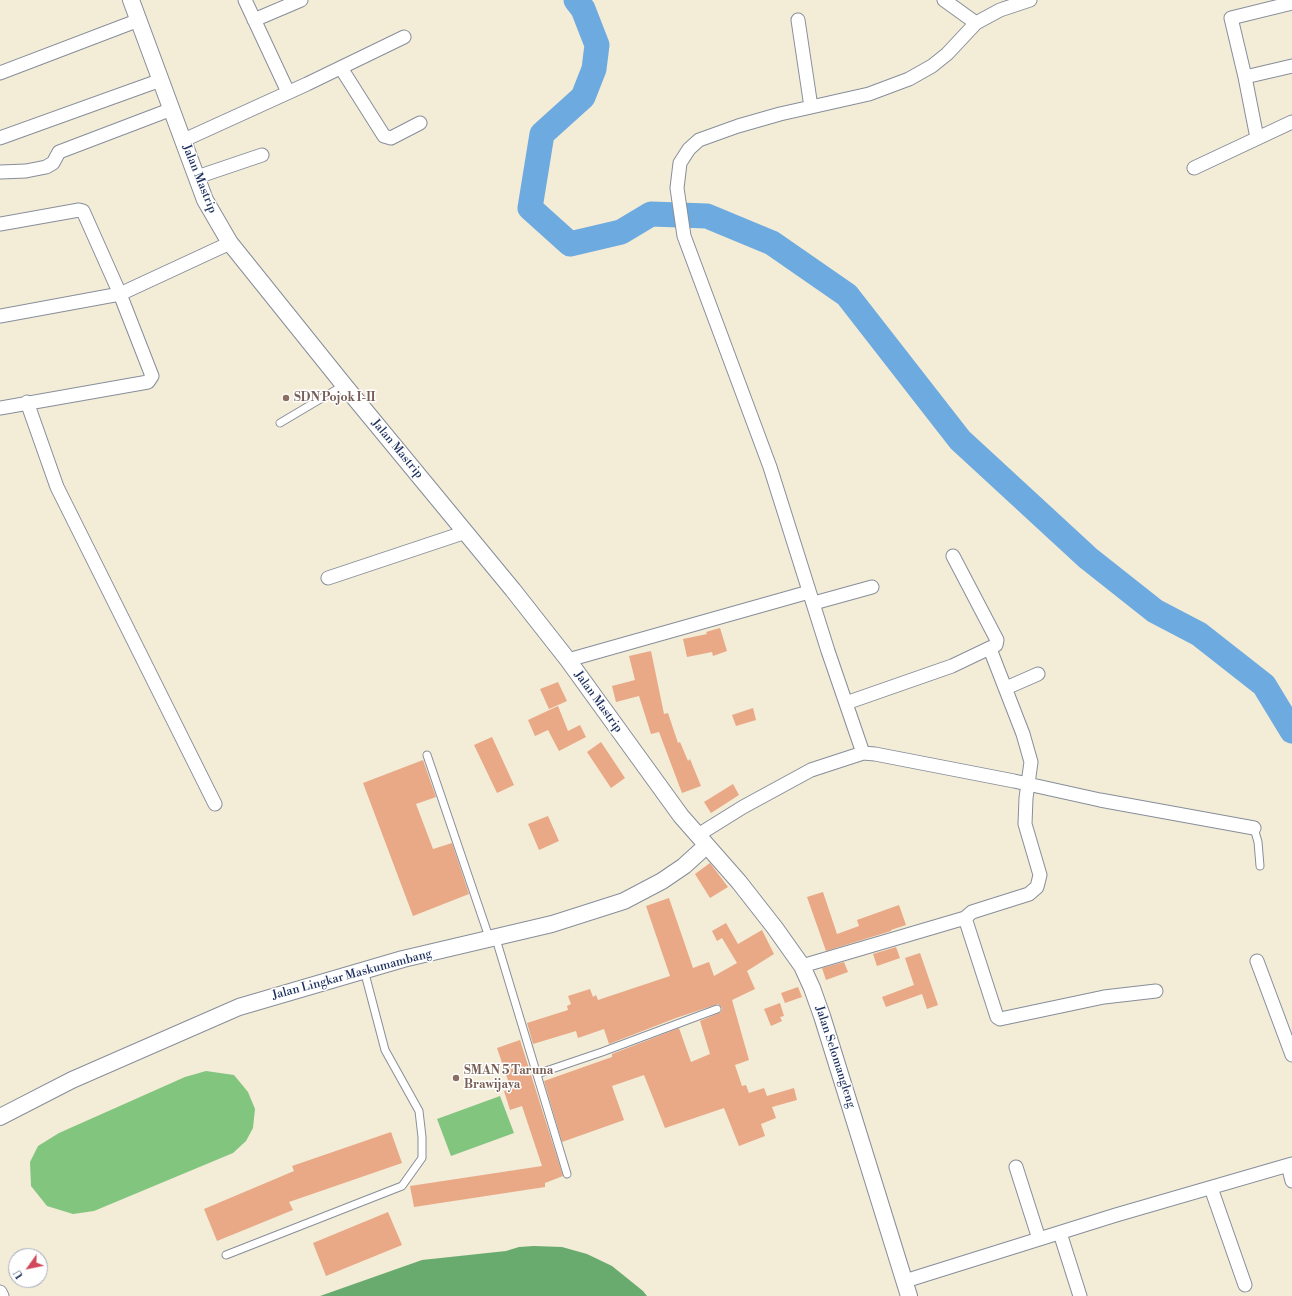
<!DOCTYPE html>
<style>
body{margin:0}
#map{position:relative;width:1292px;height:1296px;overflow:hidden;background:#f3ecd7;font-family:"Libre Bodoni",serif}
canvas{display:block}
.north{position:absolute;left:8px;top:1248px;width:40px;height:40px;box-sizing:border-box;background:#fff;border:1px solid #a4acbf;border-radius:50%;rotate:237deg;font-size:11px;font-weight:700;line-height:16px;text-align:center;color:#1b2f5e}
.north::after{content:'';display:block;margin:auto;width:14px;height:18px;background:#d1495b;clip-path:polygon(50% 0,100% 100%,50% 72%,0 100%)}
</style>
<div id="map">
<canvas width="1292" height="1296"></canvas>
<div class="north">U</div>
</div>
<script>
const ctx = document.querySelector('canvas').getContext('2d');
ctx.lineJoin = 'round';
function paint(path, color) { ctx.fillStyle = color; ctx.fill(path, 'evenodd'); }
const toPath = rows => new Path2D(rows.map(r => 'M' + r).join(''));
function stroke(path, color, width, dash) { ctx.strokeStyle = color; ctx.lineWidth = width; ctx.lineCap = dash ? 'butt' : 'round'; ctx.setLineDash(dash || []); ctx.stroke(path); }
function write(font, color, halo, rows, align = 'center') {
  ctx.font = font + ' "Libre Bodoni",serif'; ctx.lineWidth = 3; ctx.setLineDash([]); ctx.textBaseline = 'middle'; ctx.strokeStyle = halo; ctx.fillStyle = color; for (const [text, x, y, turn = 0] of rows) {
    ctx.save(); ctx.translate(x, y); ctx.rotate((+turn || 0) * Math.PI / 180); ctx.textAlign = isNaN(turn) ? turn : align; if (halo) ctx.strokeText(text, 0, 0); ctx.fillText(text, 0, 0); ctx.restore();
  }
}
paint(toPath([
 [206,1071,234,1075,248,1092,255,1109,253,1128,246,1141,233,1153,94,1211,73,1214,47,1206,31,1186,30,1162,38,1146,59,1133,185,1077],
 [500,1096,514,1133,451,1156,437,1119]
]), '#82c57f');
paint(toPath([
 [534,1246,562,1247,587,1254,612,1266,643,1291,647,1296,320,1296,422,1260,506,1251,519,1247]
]), '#69aa6e');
stroke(toPath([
 [576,0,583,9,597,45,594,69,583,97,542,134,530,208,570,244,621,232,651,214,707,216,772,243,847,295,960,440,1088,558,1155,611,1199,634,1264,685,1292,731]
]), '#6daadf', 25);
paint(toPath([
 [720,628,727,651,713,656,712,652,687,657,683,639,707,634,706,632],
 [651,651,664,714,668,713,678,743,680,742,688,761,690,759,701,786,682,793,659,732,651,734,639,696,616,702,612,686,635,680,629,656],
 [558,682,567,701,549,709,540,689],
 [558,706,568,731,580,725,586,737,559,751,548,730,535,736,528,720],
 [753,708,756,720,736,726,732,715],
 [492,737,514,785,497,793,474,745],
 [601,742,625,778,611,788,587,752],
 [423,760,436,797,416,804,433,849,452,843,469,894,413,916,363,783],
 [733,784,739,795,711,813,704,802],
 [548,816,559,841,539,850,528,824],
 [710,863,728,887,710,898,695,874],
 [823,892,837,934,859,926,857,920,899,905,906,925,891,930,891,931,826,951,807,897],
 [669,898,693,968,709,962,714,976,737,963,722,938,717,941,712,931,726,923,738,944,762,930,774,954,747,971,755,989,732,1000,749,1060,735,1065,742,1086,746,1085,749,1093,764,1088,767,1096,794,1088,797,1100,772,1107,776,1118,761,1124,765,1136,739,1146,724,1108,665,1128,644,1075,612,1086,624,1120,562,1142,544,1081,612,1057,612,1054,679,1028,691,1062,710,1054,700,1021,721,1012,722,1008,718,1004,676,1018,609,1044,604,1029,578,1038,576,1031,533,1044,527,1023,568,1010,567,1006,571,1004,568,996,590,989,593,997,596,995,598,1000,670,976,646,906],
 [896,947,900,958,877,966,873,954],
 [920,953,938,1005,927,1009,922,994,886,1007,882,997,914,985,905,958],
 [844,962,848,972,826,980,822,968],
 [798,987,802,997,785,1003,781,993],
 [780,1003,784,1016,780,1017,782,1021,771,1026,764,1009],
 [520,1040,563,1176,545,1183,545,1187,414,1207,410,1186,542,1166,522,1106,510,1110,504,1091,511,1089,497,1048],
 [391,1132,402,1163,289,1202,293,1210,217,1241,204,1209,294,1171,292,1166],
 [388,1212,402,1245,326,1276,313,1243]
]), '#e9a886');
const service = toPath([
 [280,423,344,385],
 [427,755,490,940],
 [1254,828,1258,842,1260,866],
 [496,939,567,1174],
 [537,1074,602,1052,717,1009],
 [226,1255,402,1186,422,1158,422,1137,419,1111,385,1050,364,970]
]);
const minor = toPath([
 [245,0,288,92],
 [944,0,976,23],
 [254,20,301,0],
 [798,20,811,107],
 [341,68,384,136,391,138,420,123],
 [0,73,139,20],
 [1245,77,1292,66],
 [0,138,161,80],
 [1257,138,1245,77,1231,18,1292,3],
 [184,140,307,84,404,37],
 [1194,168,1292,122],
 [0,172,26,171,46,167,53,163,59,152,172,109],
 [197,177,262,155],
 [0,224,79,210,83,211,120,294,152,376,148,382,0,408],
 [0,316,120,294,230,243],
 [27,402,57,487,215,804],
 [328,578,466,532],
 [814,603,872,587],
 [990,649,1023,734,1031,762,1026,798,1025,824,1040,875,1037,887,1029,894,972,912,965,918,997,1017,1000,1019,1104,997,1156,991],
 [568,660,809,592],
 [1006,688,1038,674],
 [846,703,952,666,996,645,997,640,953,556],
 [863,753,828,651,770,467,684,236,677,188,680,163,689,149,699,140,738,126,780,114,869,94,909,79,932,66,947,54,976,23,1000,10,1030,0],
 [698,835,743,807,811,770,863,753,875,754,1014,781,1100,800,1254,828],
 [1257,961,1292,1055],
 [802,966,965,918],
 [1288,1165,1292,1181],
 [1016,1167,1039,1239],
 [1211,1188,1245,1285],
 [1060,1233,1080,1296],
 [905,1281,1116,1215,1292,1164],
 [0,1292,2,1296]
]);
const tertiary = toPath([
 [131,0,205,200,230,243,344,385,513,590,568,660,681,816,739,882,775,928,802,966,812,988,822,1016,909,1296],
 [0,1117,72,1080,239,1007,403,959,552,924,624,901,662,881,684,866,706,846]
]);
stroke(service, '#878e9a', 9);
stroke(minor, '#878e9a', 15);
stroke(tertiary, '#878e9a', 18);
stroke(service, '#fff', 7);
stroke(minor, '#fff', 13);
stroke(tertiary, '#fff', 16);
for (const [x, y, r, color] of [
 [286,398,4,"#8d6e63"],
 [456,1078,4,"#8d6e63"]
]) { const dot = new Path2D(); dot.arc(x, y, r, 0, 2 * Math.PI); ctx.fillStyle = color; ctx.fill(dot); stroke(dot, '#fff', 1.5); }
write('12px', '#1b2f5e', '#fff', [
 ["Jalan Mastrip",199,179,68],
 ["Jalan Mastrip",397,449,50],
 ["Jalan Mastrip",598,702,54],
 ["Jalan Lingkar Maskumambang",352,975,-15],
 ["Jalan Selomangleng",835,1057,72]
]);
write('bold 12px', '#785e54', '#fff', [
 ["SDN Pojok I-II",294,398],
 ["SMAN 5 Taruna",464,1071],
 ["Brawijaya",464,1085]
], 'left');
</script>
